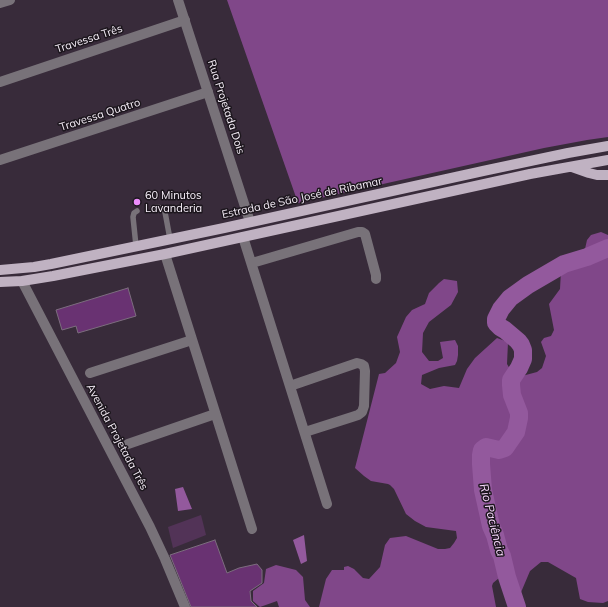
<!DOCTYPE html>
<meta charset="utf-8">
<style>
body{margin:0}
canvas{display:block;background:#382b3a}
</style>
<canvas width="608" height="607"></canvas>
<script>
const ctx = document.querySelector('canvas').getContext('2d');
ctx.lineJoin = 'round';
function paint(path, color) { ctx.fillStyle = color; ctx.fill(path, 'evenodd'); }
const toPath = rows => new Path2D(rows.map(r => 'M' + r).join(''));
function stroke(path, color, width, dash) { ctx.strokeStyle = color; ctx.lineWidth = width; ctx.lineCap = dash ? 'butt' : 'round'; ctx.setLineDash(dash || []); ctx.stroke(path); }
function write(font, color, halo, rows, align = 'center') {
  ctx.font = font + ' Mulish,sans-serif'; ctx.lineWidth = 3; ctx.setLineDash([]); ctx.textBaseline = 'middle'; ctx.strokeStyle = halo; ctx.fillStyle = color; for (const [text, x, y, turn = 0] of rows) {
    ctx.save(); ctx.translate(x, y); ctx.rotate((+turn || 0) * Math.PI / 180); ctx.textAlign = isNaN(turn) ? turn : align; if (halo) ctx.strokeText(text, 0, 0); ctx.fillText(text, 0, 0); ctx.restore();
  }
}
paint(toPath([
 [201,515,206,535,173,548,168,527]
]), '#523357');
paint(toPath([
 [227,0,608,0,608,137,587,140,544,148,298,203],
 [601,232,608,235,608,601,603,603,588,602,580,599,576,578,548,562,541,562,530,571,519,597,499,578,493,583,492,586,496,607,319,607,326,579,332,570,344,570,344,567,348,566,354,569,363,578,369,579,380,567,385,545,390,538,406,536,438,549,445,549,450,548,454,543,457,538,456,531,426,527,415,521,406,514,394,489,390,485,388,484,371,481,364,476,355,468,379,374,385,373,396,363,400,352,397,337,406,317,412,310,425,304,429,293,439,283,444,279,457,281,458,292,451,305,429,322,423,333,422,352,429,361,438,361,443,358,440,342,455,340,458,346,458,355,457,361,455,365,439,368,422,375,421,384,430,389,444,386,459,388,467,369,475,358,497,338,508,342,507,364,513,374,522,376,537,372,542,368,546,356,541,342,544,338,551,336,554,330,549,304,560,289,561,271,568,264,583,258,587,240,591,235],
 [276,565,296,570,303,577,305,600,310,607,279,607,277,601,260,607,253,601,253,591,264,583,266,569]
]), '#804789');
paint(toPath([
 [183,487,192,509,178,511,175,489],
 [304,535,307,561,301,564,293,540]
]), '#93599d');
stroke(toPath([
 [517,607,507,577,502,556,499,550,495,535,491,526,483,490,481,464,481,455,482,450,486,447,499,450,505,448,516,432,519,418,519,413,512,395,511,385,511,380,519,368,523,359,523,350,521,345,518,341,505,330,500,327,496,323,496,319,501,309,510,298,528,285,564,264,587,257,608,248]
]), '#93599d', 18);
const building = toPath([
 [128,288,136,316,78,333,76,326,62,330,56,310,128,288],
 [215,540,227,573,239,568,257,564,262,570,262,583,250,591,251,601,257,607,191,607,170,555,215,540]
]);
paint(building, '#693272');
stroke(building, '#7c6d7e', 1);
stroke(toPath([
 [153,208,158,207,162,209,165,212,170,239],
 [136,246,133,217,134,213,137,211]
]), '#787279', 5.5);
stroke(toPath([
 [0,3,10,0],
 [0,82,185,20],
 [0,160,208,92],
 [243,237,327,504],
 [165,254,252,529],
 [252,263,358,232,362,232,365,234,376,275,376,279],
 [22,281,150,527,165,559,185,607],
 [90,373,192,340],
 [290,386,357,363,361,364,364,366,365,371,364,406,362,412,358,415,352,417,305,432],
 [128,444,215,414]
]), '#787279', 10);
stroke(toPath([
 [178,0,250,222]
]), '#787279', 10);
stroke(toPath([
 [572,167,589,173,597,175,608,175],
 [0,270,34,267,51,264,224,228,483,171,568,153,608,146],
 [0,282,22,281,53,276,165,254,530,174,608,160]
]), '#c0b2c2', 10);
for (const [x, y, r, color] of [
 [137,202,4,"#ec8cfb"]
]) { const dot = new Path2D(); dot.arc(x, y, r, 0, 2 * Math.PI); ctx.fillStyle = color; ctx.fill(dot); stroke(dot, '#1c161d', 1.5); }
write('11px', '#f8f0fa', '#1c161d', [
 ["Travessa Três",89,39,-18],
 ["Rua Projetada Dois",226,107,72],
 ["Travessa Quatro",100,115,-18],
 ["Estrada de São José de Ribamar",302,198,-12],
 ["Avenida Projetada Três",117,437,62]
]);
write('11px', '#f8f0fa', '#1c161d', [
 ["60 Minutos",145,196],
 ["Lavanderia",145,209]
], 'left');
write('italic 12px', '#f7d7fc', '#1c161d', [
 ["Rio Paciência",492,520,76]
]);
</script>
